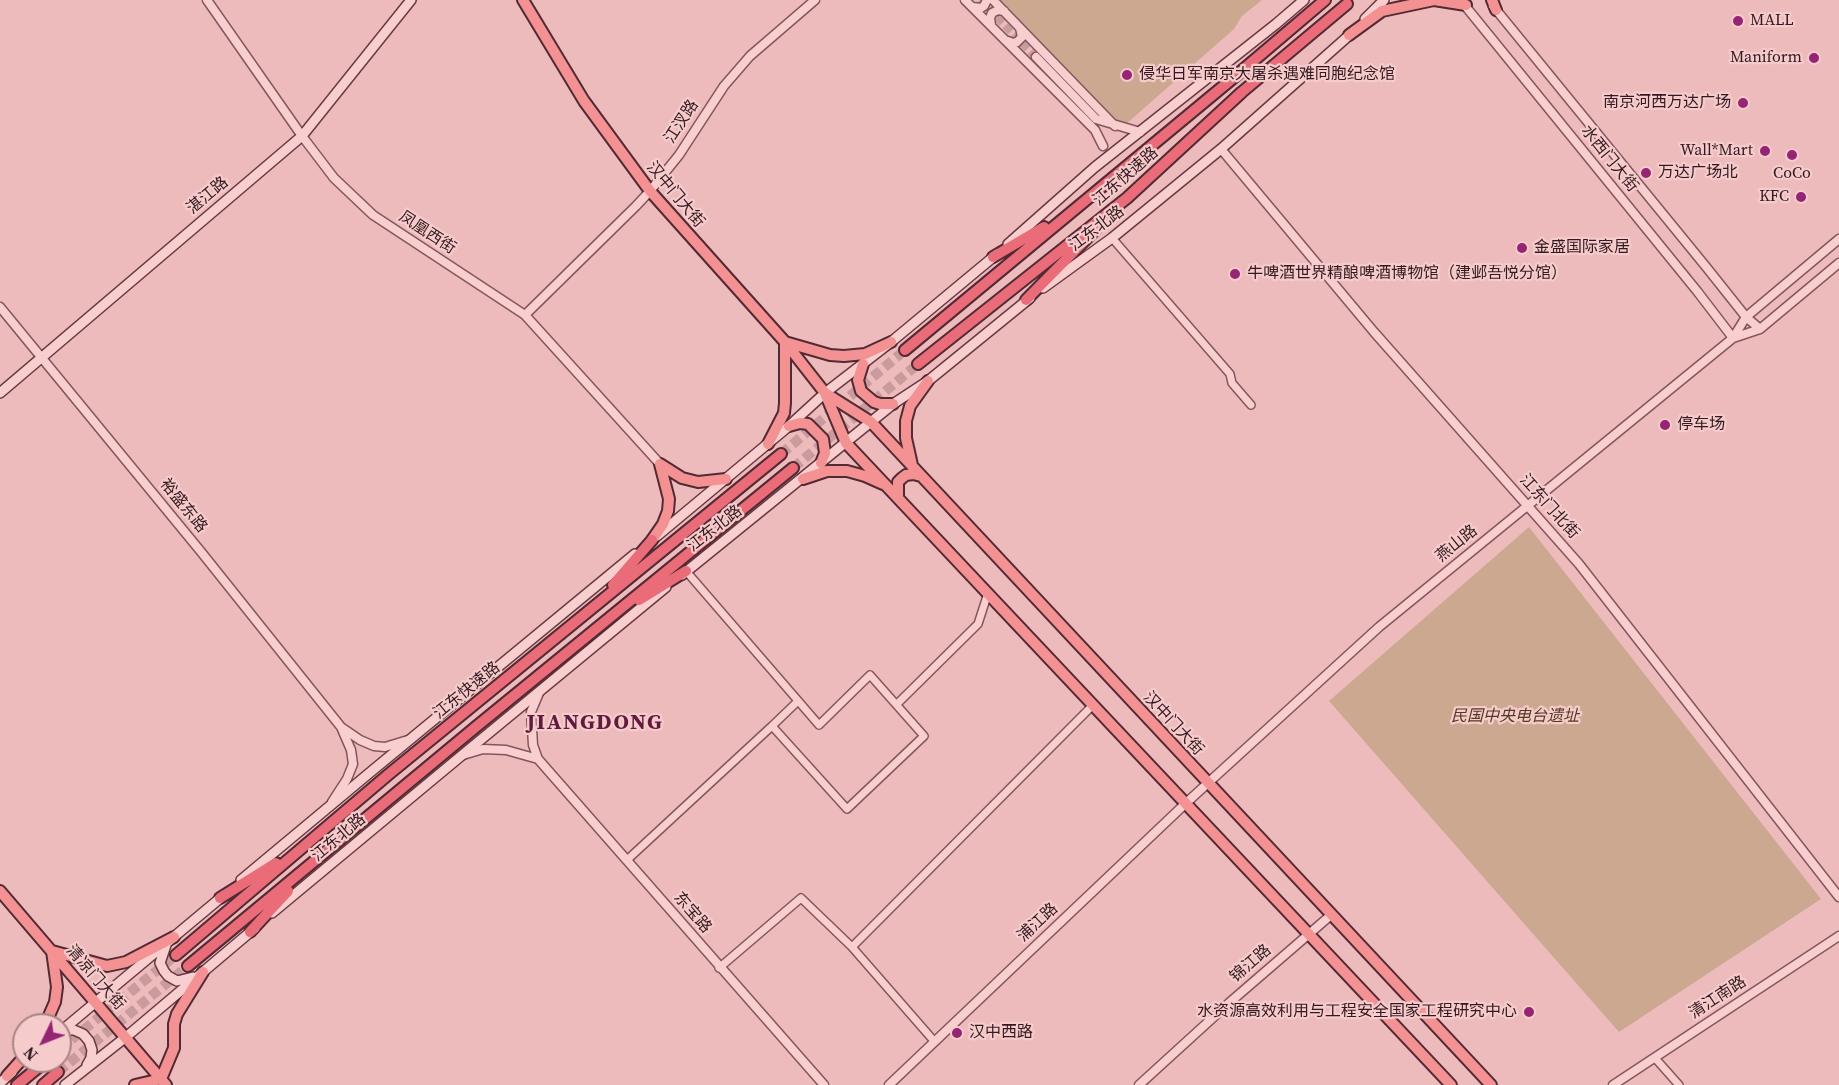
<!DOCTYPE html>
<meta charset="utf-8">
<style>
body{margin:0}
#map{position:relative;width:1839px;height:1085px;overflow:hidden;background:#eebbbc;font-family:"Source Serif 4",serif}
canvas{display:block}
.north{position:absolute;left:12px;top:1013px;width:60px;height:60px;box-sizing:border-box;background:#f5cbcb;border:2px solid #a88487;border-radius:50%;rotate:227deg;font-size:16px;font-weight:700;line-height:24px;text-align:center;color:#341a20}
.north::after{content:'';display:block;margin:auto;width:21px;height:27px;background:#952475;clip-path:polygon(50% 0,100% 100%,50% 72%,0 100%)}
</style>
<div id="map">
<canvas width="1839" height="1085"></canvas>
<div class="north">N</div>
</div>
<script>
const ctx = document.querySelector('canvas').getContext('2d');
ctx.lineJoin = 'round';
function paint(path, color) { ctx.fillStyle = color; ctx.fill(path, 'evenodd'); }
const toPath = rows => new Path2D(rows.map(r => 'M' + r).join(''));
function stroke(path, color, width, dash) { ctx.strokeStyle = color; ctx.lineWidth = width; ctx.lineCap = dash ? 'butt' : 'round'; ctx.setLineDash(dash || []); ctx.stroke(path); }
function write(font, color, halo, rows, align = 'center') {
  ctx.font = font + ' "Source Serif 4","Noto Sans SC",serif'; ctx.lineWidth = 4.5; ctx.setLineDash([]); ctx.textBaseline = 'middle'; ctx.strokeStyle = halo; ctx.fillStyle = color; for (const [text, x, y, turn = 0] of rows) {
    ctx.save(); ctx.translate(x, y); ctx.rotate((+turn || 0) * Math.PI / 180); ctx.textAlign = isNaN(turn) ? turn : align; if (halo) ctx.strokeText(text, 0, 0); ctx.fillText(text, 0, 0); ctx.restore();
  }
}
paint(toPath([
 [1000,0,1262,0,1242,16,1234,29,1125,125,1115,120],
 [1529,527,1821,899,1619,1032,1329,701]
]), '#cca890');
stroke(toPath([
 [980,0,1036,57]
]), '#c99b9d', 8, [8, 4]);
stroke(toPath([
 [781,454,905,350],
 [793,468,918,364],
 [60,1049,176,955],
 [58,1072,188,966]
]), '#c99b9d', 10, [10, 5]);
const minor = toPath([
 [1112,238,1230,374,1232,383,1251,405],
 [897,704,978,624,988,593],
 [772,726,797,702],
 [627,860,772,726,847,809,924,736,870,675,819,725,686,571],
 [719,968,801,898,852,947],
 [934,1041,852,947,1093,705],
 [1655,1058,1679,1085]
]);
const tertiary = toPath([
 [207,0,302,136,334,178,373,215,525,315,660,464],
 [965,0,1095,130,1103,146],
 [993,0,1115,126],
 [1462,2,1697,291,1733,338],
 [1493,6,1707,268,1746,317,1760,329],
 [973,7,981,8,984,6,987,0],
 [991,25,990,18,992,13,998,10,1004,11],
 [1005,40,1013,43,1017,42,1022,37,1020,28],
 [1036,57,1096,119,1140,132],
 [1221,149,1374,332,1579,564,1839,897],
 [0,307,202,553,341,727,351,750,353,764,347,779,332,802],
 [525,315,636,206,650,191,679,155,724,86,750,56,815,0],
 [1733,338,1760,329,1839,263],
 [539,693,531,712,533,745,538,759,824,1085],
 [341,727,360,740,374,746,385,747,408,740],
 [463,755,483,749,506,750,538,759],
 [889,1085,1185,804,1379,627,1733,338,1746,317,1839,239],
 [1139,1085,1229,1003,1331,915],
 [1613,1085,1839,936]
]);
const secondary = toPath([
 [1365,19,1384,0],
 [1008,244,1095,167,1276,24,1304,0],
 [1043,288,1112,238,1221,149,1354,31],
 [0,393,302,136,411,0],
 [657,536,789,426,825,393,891,342,997,254],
 [682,575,893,404,928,381,1030,298],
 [241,880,373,770,635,554],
 [272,913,461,756,666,587],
 [166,945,160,963,164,971,168,976,177,981,193,977],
 [60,1032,224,895],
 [61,1033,68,1030,74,1030,83,1034,89,1041,92,1050,91,1058,87,1065],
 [0,1083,12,1072],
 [65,1085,126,1037,255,928]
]);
const primary = toPath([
 [523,0,584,101,650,191,785,342,825,393,846,443,1451,1085],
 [1492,0,1496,10],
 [1349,35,1382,11,1434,0,1466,5],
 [863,364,858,380,861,391,874,402,880,404,893,404],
 [825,393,871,422,1491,1085],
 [789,426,800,423,808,424,823,439,825,453,821,463],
 [768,444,784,413,785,403,785,342,830,355,844,356,865,354,891,342],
 [660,464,682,478,698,482,726,479],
 [912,465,906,438,906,421,910,406,928,381],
 [803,479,827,471,847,471,865,476,883,484],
 [898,496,898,482,902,478,906,475,913,474,921,476],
 [652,540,663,524,668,511,669,499,660,464],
 [0,891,166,1085],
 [45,1025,55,1002,57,987,52,951,107,966,126,962,174,937],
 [7,1076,24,1057],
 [135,1085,161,1079,174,1048,174,1024,177,1014,203,972]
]);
const trunk = toPath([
 [993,257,1044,227],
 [1026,300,1095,230],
 [905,350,1232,79,1325,0],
 [918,364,1127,198,1242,92,1347,4],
 [613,585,652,540],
 [639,600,686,571],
 [220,898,276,863],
 [250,932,288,891],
 [176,955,389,774,781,454],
 [188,966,477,726,793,468],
 [17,1085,46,1061],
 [43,1085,58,1072]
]);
stroke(minor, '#85555e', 10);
stroke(tertiary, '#85555e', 11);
stroke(secondary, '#673942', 12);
stroke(primary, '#522a34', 14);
stroke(trunk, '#522a34', 14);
stroke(minor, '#f9cecf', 7);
stroke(tertiary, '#f9cecf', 8);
stroke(secondary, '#f9cecf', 9);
stroke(primary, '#f49193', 10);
stroke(trunk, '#ea6c79', 10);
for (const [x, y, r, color] of [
 [1738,21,6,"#952475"],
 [1814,58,6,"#952475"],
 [1127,75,6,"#952475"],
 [1743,103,6,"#952475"],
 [1765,151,6,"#952475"],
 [1792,155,6,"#952475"],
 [1646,173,6,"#952475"],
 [1801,197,6,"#952475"],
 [1522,248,6,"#952475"],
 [1235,274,6,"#952475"],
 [1665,425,6,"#952475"],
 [1529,1012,6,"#952475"],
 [957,1033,6,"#952475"]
]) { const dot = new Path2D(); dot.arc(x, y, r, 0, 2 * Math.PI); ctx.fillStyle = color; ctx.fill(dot); stroke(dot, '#f5cbcb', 2); }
write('16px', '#341a20', '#f5cbcb', [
 ["MALL",1750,21],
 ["Maniform",1802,58,"right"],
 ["侵华日军南京大屠杀遇难同胞纪念馆",1139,75],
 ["南京河西万达广场",1731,103,"right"],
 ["Wall*Mart",1753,151,"right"],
 ["万达广场北",1658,173],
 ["CoCo",1792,174,"center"],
 ["KFC",1789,197,"right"],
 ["金盛国际家居",1534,248],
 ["牛啤酒世界精酿啤酒博物馆（建邺吾悦分馆）",1247,274],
 ["停车场",1677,425],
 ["水资源高效利用与工程安全国家工程研究中心",1517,1012,"right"],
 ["汉中西路",969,1033]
], 'left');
write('16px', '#341a20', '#f5cbcb', [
 ["江汊路",682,122,-57],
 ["水西门大街",1609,159,51],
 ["江东快速路",1126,177,-41],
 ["汉中门大街",675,195,50],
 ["湛江路",208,196,-40],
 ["江东北路",1097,229,-37],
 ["凤凰西街",427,233,33],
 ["裕盛东路",183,506,51],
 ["江东门北街",1549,507,48],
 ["江东北路",715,529,-38],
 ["燕山路",1457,544,-39],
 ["江东快速路",467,691,-39],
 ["汉中门大街",1173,724,47],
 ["江东北路",339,838,-40],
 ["东宝路",692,913,49],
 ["浦江路",1038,923,-43],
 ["锦江路",1251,964,-41],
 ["清凉门大街",95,978,49],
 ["清江南路",1718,998,-33]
]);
write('italic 16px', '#513b21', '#f5cbcb', [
 ["民国中央电台遗址",1515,717]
]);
ctx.letterSpacing = '1.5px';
write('bold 22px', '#61193d', '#f5cbcb', [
 ["JIANGDONG",595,723]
]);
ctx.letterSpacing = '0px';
</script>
